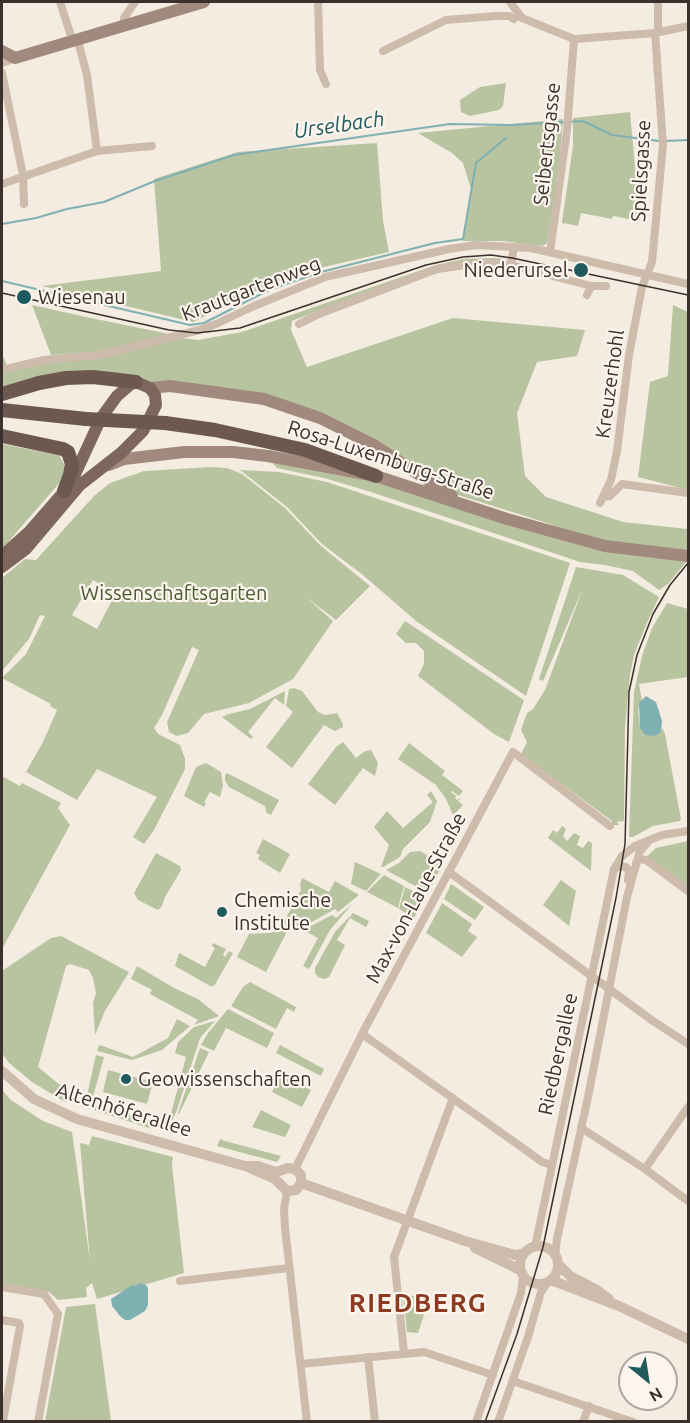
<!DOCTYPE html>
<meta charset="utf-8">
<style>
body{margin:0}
#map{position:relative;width:690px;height:1423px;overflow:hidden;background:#f4ebe1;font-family:Ubuntu,sans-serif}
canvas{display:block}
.frame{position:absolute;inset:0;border:3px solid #3b302b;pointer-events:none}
.north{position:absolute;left:618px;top:1351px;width:60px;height:60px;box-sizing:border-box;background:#fbf5ee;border:2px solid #aea6a0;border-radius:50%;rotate:150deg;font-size:16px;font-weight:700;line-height:24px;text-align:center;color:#3b302b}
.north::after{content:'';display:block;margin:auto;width:21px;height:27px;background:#1f5a5e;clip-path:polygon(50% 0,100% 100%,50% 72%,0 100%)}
</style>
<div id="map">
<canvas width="690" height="1423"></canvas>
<div class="frame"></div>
<div class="north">N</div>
</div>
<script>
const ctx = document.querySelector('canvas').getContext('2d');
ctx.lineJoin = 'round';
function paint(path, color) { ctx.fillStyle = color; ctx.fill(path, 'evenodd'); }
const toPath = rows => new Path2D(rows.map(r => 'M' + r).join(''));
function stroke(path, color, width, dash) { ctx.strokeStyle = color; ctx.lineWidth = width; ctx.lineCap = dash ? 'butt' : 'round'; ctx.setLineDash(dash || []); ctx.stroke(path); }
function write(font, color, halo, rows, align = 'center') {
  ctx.font = font + ' Ubuntu,sans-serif'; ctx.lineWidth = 4.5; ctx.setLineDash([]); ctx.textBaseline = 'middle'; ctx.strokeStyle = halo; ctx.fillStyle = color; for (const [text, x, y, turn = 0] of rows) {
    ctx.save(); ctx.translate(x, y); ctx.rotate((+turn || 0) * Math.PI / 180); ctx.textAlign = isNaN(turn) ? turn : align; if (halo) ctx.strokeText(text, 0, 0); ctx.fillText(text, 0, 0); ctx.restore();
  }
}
paint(toPath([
 [506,83,503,106,499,110,470,116,461,112,460,100,480,87],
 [630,112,640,221,613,216,612,219,581,213,578,226,564,223,564,225,562,222,573,146,573,118],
 [563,119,558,178,547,243,543,246,502,241,463,241,471,189,463,163,452,153,418,133],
 [377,143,383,221,389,252,315,269,271,284,193,322,42,286,161,271,154,179,238,152],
 [491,258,507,259,505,262,487,261,377,288,292,321,291,330,307,367,453,318,585,330,577,356,537,362,517,413,525,476,546,497,623,522,688,529,688,553,633,546,571,533,550,524,452,493,320,415,150,384,114,374,2,387,2,354,9,370,181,338,198,340,242,332,436,265,464,259],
 [32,305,86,317,169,334,130,346,96,352,51,355],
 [673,305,688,312,688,490,638,477,650,382,668,376],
 [2,444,59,455,65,466,62,480,2,549],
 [269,459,376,476,448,504,687,561,668,584,659,590,633,571,605,565,580,562,371,492,324,478,277,468],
 [211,467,227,468,242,474,285,508,321,546,370,586,336,620,306,597,333,621,293,679,249,703,204,714,188,733,177,736,169,732,167,722,199,650,192,647,162,715,154,728,158,734,180,745,185,759,185,769,154,830,144,844,133,837,157,797,97,769,77,800,26,772,43,742,57,710,50,706,51,704,2,678,26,654,45,616,40,615,29,639,2,671,2,578,25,559,36,560,94,496,110,483,144,471],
 [93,580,116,593,97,629,72,615],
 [240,470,279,472,327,482,570,563,526,696,416,621,363,575,322,544,287,507],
 [576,567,623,575,659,597,646,625,634,655,630,675,625,728,624,821,617,822,619,825,611,825,612,821,521,754,527,742,521,730,527,713,533,709,545,690,583,588,543,681,539,679],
 [667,603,688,609,688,677,639,684,642,701,638,709,640,727,661,732,662,727,665,734,681,819,680,821,653,826,633,837,629,837,634,692,642,656,652,628],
 [405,621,524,700,509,742,494,734,418,676,424,664,424,651,416,643,406,643,396,634],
 [294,688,302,691,318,712,325,715,337,713,343,724,343,727,335,731,324,725,292,768,266,747,293,712,286,706,289,689],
 [285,691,284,705,275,698,248,732,253,737,251,739,222,717,229,714,250,709],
 [343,742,356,758,365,751,371,750,378,763,375,776,363,768,335,805,308,784,336,747],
 [409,743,445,771,442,775,463,791,459,796,452,791,451,792,456,796,455,798,457,800,461,798,458,801,463,805,453,815,446,799,436,785,398,759],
 [206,763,221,772,223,786,220,797,210,792,204,802,206,803,204,807,184,796,196,767],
 [227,773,279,800,271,815,266,812,265,806,229,787,225,781,225,775],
 [2,776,20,786,22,783,61,803,58,808,70,825,2,949,2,971,51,938,61,936,129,972,105,1011,95,1035,93,1003,96,993,93,978,89,970,70,964,66,966,38,1067,72,1095,70,1101,65,1102,32,1082,9,1063,2,1053],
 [431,791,437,801,430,822,403,849,400,857,383,867,381,867,389,845,374,827,387,811,403,828,433,802,427,795],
 [562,826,566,829,563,836,567,841,574,833,580,836,577,845,583,848,588,841,592,843,591,871,548,838,553,830,557,833],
 [263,839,290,854,280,873,258,859,260,855,256,853],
 [688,841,688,887,646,857,656,848],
 [420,851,442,865,428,893,386,870,399,863,410,852],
 [156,853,180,866,181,870,165,897,162,906,158,910,138,900,134,893],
 [355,862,381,874,366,891,351,884],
 [384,875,404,886,398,908,367,892],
 [302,878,329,892,335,881,359,895,338,912,335,909,301,928,291,924,266,972,237,957,249,934,270,933,280,929,301,890,300,884],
 [561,880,576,891,569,926,543,905],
 [451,884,484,907,475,920,444,899],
 [405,887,425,897,414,918,399,909],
 [442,903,472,924,468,931,477,937,462,957,426,933],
 [352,904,330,930,309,969,303,966,318,938,303,930,332,915,336,918],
 [353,913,369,921,366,927,350,918,337,940,345,945,329,977,324,979,318,977,315,973,315,968,335,932],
 [213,943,226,949,223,955,225,957,229,951,233,953,214,986,210,986,175,966,179,953,205,967,215,948,212,946],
 [137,966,174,988,198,999,219,1016,194,1025,198,1020,150,994,152,990,131,979],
 [250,982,296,1007,294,1012,287,1008,276,1029,231,1006,243,987],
 [228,1009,274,1033,267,1048,226,1028,214,1051,201,1045,208,1033],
 [177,1019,190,1026,162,1050,132,1060,97,1051,99,1045,103,1046,133,1057,168,1038],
 [215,1021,200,1038,177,1110,170,1125,168,1125,186,1057,175,1053,178,1042,194,1027],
 [280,1045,324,1069,321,1076,276,1053],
 [200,1048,209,1052,179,1114,178,1113],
 [96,1055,104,1057,91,1104,151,1120,149,1128,88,1108,86,1100],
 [108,1070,153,1082,147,1104,103,1092],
 [281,1075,311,1090,302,1107,272,1092],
 [2,1090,11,1100,43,1121,72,1132,90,1261,80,1143,89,1145,92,1136,173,1157,172,1165,184,1273,97,1299,92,1283,86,1288,87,1297,58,1300,49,1292,2,1283],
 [261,1110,291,1125,285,1137,252,1127],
 [220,1139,225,1141,281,1156,277,1162,217,1146],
 [403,1294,429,1299,418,1333,407,1332],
 [95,1304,111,1421,45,1421,66,1307]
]), '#b8c4a0');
paint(toPath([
 [646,696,656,702,662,721,661,732,655,736,645,735,640,728,639,703],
 [139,1283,146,1285,148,1288,148,1305,145,1311,130,1320,125,1320,120,1316,112,1306,111,1299,132,1285,136,1286]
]), '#7fb0b2');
stroke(toPath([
 [664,141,688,140],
 [2,224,36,218,67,209,104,202,155,181,234,155,450,124,512,125,583,121,612,135,659,141],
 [2,281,190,325,204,323,269,290,321,272,435,243,463,239,476,163,506,138]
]), '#7fb0b2', 2);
stroke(toPath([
 [60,2,73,42],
 [318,2,320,70,326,84],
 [510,2,522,18,574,39,655,33,688,26],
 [124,26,124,18,135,2],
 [658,31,658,2],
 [78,41,87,75,97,151],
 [383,51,446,20,496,16,509,16,514,19],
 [2,63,15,58],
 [2,73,23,175,24,204],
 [2,184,97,151,152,146],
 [550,252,567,130,574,39],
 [511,265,514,247],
 [587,295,591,286],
 [299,324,319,314,437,269,465,265,488,263,511,265,591,286,606,286],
 [2,370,44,360,101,355,199,330,216,324,254,306,325,277,449,249,476,245,531,248,688,284],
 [604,497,610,496,622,484,688,493],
 [600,503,611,480,617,451,629,355,642,287,652,262,663,145,655,33],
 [636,863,640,859,646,860,688,891],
 [614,869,619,866,626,867,629,871,628,880],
 [449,872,653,1021,688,1044],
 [362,1034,527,1151,542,1162,552,1165],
 [581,1128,645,1169,688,1201],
 [295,1169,362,1034,513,752,610,826],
 [645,1169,688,1107],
 [287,1191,284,1209,285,1228,307,1422],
 [535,1247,614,869,622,856,635,846,662,835,688,831],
 [555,1255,557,1239,588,1097,627,897,640,851,648,842],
 [180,1281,289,1268],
 [2,1287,44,1294,58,1314,38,1422],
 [2,1320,19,1323,20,1326,3,1421],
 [404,1353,394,1257,453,1098],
 [368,1357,375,1422],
 [301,1364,424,1352,493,1375],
 [513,1381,633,1422],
 [476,1422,521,1293,523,1277],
 [498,1422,528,1337,541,1292,547,1283],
 [583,1422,589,1406]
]), '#cdbbac', 8);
stroke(toPath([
 [2,1071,34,1099,77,1119,245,1166,275,1179,287,1191,296,1190,301,1183,301,1175,295,1169,288,1168,276,1172,258,1166,245,1166],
 [301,1183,465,1241,515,1255,523,1254],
 '520 1265a19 19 0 1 1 38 0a19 19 0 1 1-38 0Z',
 [475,1248,520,1270],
 [558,1264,570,1276,597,1290,609,1299],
 [551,1280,619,1306,688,1339]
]), '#cdbbac', 10);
stroke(toPath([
 [2,51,15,58,204,2],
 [150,388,170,386,264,399,320,418,374,445,452,496],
 [109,465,124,459,184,452,233,452,268,456,376,476,507,519,605,546,688,556]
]), '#a18a7d', 12);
stroke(toPath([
 [2,556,29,532,70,485,101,418,117,396,131,384,136,382,150,388,155,395,156,405,143,431,121,453,80,485,26,549,2,567]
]), '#7d675c', 12);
stroke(toPath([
 [2,394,39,383,66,378,93,377,136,382],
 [2,410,86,419],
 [165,423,215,430,305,450,376,476],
 [2,436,63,449,68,452,72,464,70,475,64,491]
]), '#6c584f', 14);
stroke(toPath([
 [2,293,169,330,197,333,240,328,426,265,463,257,491,255,512,258,688,295],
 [485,1422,517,1334,543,1247,616,898,625,844,629,692,637,655,653,614,670,585,688,563]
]), '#3b302b', 1.5);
stroke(toPath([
 [86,419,165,423]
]), '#6c584f', 14);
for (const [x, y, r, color] of [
 [581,270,8,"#1f5a5e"],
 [24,297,8,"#1f5a5e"],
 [222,912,6,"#1f5a5e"],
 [126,1079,6,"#1f5a5e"]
]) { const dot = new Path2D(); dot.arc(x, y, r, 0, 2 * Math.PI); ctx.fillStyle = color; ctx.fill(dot); stroke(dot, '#fbf5ee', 2); }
write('20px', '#3b302b', '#fbf5ee', [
 ["Seibertsgasse",547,144,-84],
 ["Spielsgasse",641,171,-87],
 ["Krautgartenweg",251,289,-21],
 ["Kreuzerhohl",610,384,-82],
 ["Rosa-Luxemburg-Straße",391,460,18],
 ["Max-von-Laue-Straße",416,898,-62],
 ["Riedbergallee",558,1054,-78],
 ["Altenhöferallee",124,1110,17]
]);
write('20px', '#3b302b', '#fbf5ee', [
 ["Niederursel",568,270,"right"],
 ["Wiesenau",38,297],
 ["Chemische",234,900],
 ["Institute",234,923],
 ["Geowissenschaften",138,1079]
], 'left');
write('20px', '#4a5a2e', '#fbf5ee', [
 ["Wissenschaftsgarten",174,593]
]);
write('italic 21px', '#1f5a5e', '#fbf5ee', [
 ["Urselbach",339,125,-8]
]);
ctx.letterSpacing = '1.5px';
write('bold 26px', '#8c3b22', '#fbf5ee', [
 ["RIEDBERG",418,1303]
]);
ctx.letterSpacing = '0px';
</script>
